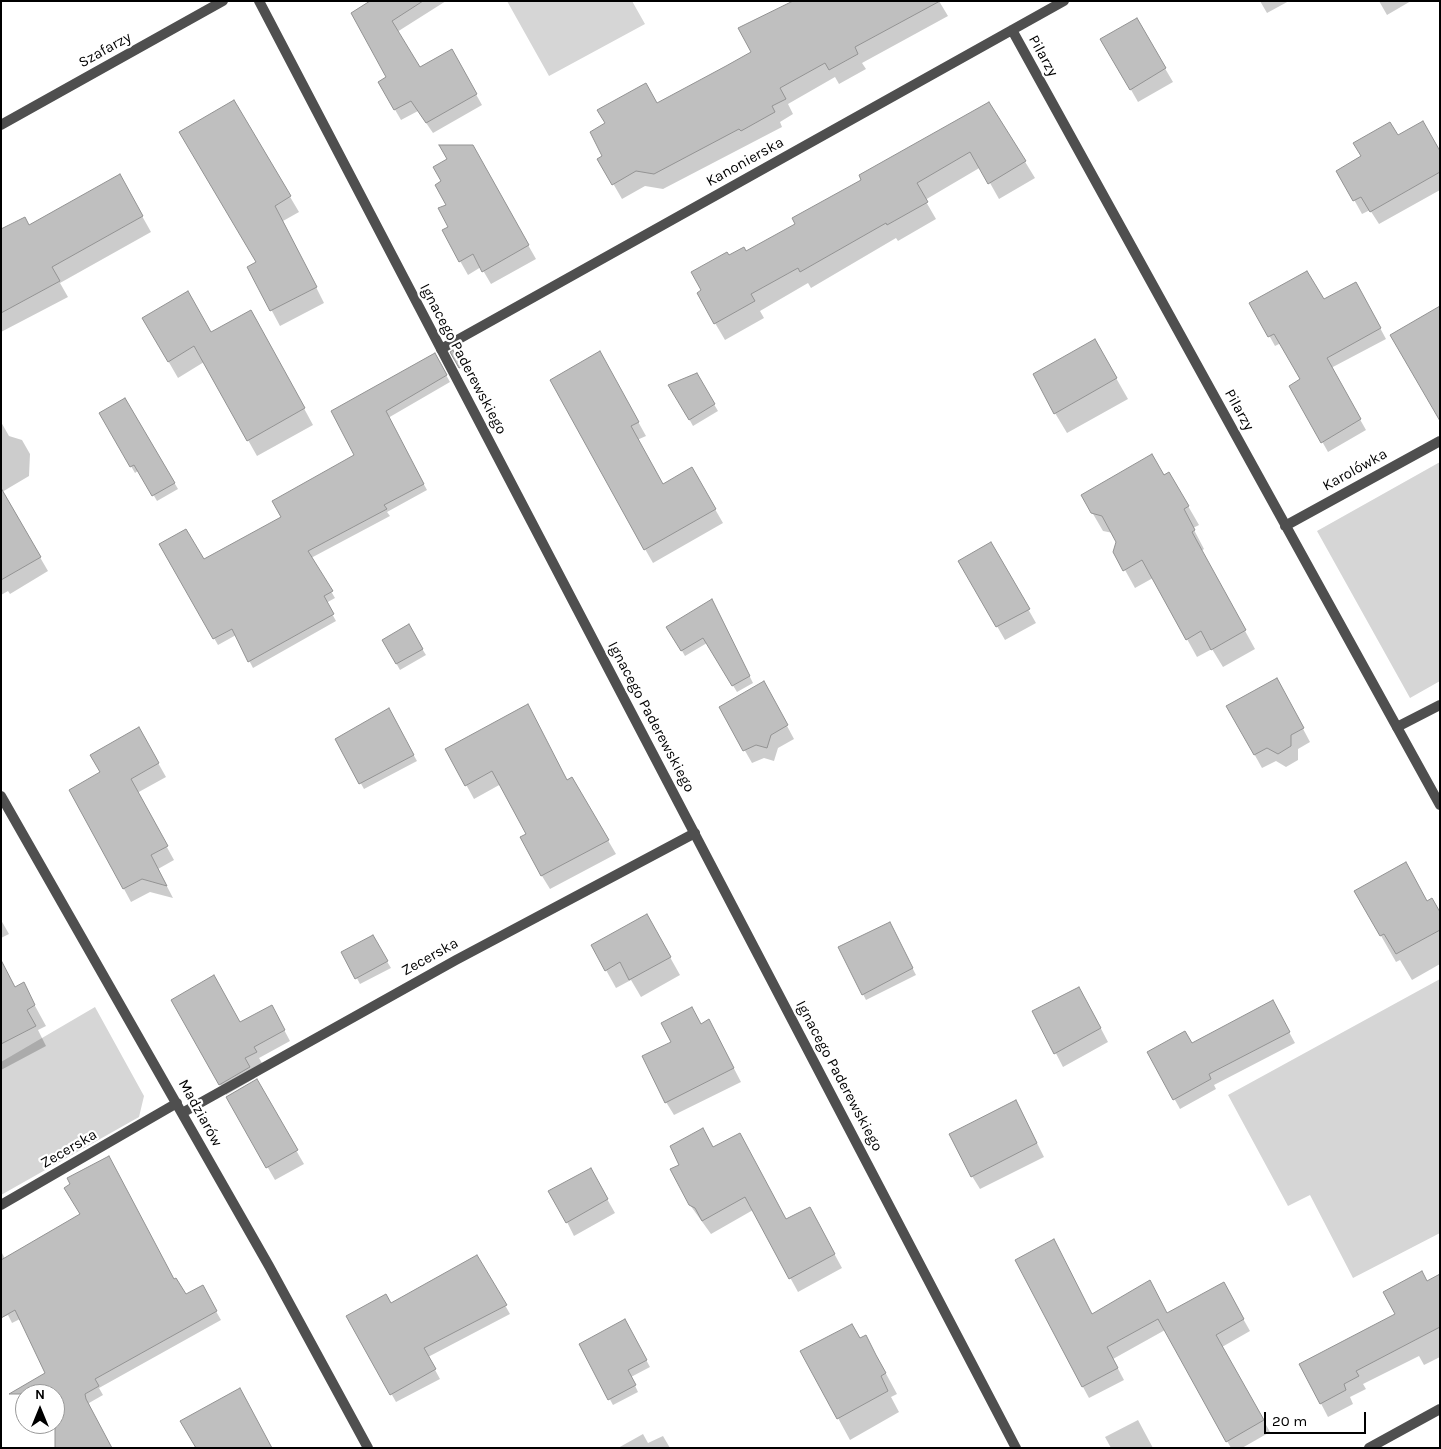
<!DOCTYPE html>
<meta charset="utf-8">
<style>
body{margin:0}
#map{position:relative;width:1441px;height:1449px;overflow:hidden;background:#fff;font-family:Karla,sans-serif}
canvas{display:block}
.frame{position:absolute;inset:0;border:2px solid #000;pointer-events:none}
.north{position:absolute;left:15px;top:1384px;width:50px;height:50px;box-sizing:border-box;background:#fff;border:1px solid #999;border-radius:50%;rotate:0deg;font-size:14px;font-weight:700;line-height:20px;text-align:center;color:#000}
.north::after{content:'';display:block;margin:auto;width:18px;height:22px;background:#000;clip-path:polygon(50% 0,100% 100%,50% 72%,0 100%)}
.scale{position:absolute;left:1264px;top:1412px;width:102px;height:22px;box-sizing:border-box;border:2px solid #000;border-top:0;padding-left:6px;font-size:15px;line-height:18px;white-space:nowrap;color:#000;-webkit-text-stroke:4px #fff;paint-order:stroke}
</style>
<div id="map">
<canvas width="1441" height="1449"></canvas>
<div class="frame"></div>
<div class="north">N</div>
<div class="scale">20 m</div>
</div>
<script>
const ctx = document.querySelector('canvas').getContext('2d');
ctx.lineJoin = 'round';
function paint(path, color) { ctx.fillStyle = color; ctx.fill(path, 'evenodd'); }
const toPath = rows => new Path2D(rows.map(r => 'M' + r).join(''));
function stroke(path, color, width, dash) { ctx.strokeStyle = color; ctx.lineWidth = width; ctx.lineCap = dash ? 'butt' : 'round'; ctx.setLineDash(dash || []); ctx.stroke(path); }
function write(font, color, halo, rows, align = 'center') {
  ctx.font = font + ' Karla,sans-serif'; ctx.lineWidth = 4.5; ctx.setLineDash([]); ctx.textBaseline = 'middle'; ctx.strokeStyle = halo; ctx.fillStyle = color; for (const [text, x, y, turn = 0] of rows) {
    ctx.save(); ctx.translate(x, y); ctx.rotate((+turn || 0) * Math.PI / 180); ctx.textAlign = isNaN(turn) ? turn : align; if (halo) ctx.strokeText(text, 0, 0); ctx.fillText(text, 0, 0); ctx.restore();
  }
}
paint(toPath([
 [507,1,632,1,645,24,549,76],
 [1440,462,1440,681,1410,698,1317,531],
 [1440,979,1440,1233,1353,1278,1310,1195,1288,1206,1228,1095],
 [95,1007,144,1096,139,1117,1,1195,1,1062]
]), '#d6d6d6');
paint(toPath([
 [373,1,446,1,397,32,419,68,451,50,482,105,433,133,418,111,401,120,379,82,388,77],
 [939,1,948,16,862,63,866,69,839,84,835,77,788,104,793,114,780,122,782,127,663,189,645,186,622,199,599,159,657,105],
 [1260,1,1289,1,1267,13],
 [1379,1,1411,1,1387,15],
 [1136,19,1173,82,1138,102,1102,39],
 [234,102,299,212,283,221,324,303,280,326,249,268,257,263],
 [989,103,1035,178,999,199,981,167,925,200,936,219,898,241,896,238,811,288,808,283,760,311,764,318,725,340,698,294,729,257,746,252,797,225,863,180],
 [1397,137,1440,153,1440,190,1379,224,1370,210,1362,214,1338,171],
 [472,146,536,259,491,284,481,267,468,275,443,231,450,227,443,182],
 [128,191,151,232,60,283,68,297,1,332,1,231,29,227],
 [1356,283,1386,339,1331,368,1366,430,1328,452,1291,386,1302,380,1281,343,1275,346,1251,303,1323,301],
 [144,319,211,334,260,327,313,425,257,456,204,362,178,378],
 [1095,341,1128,399,1067,433,1055,413],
 [600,353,646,436,637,440,663,485,692,469,723,523,653,563,645,549],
 [435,355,450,382,388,418,427,490,387,512,390,516,311,558,335,598,326,603,336,621,253,668,236,635,218,645,161,545,204,561,282,518,356,455,333,412],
 [696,374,718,411,693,426,670,385],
 [125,399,178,489,157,501,139,470,135,473,100,413],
 [1,422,9,436,22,440,30,454,29,476,2,492,48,571,10,594,8,591,1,595],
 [1169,473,1199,525,1193,528,1204,549,1201,551,1255,649,1223,667,1212,649,1197,657,1153,578,1135,588,1115,552,1117,542,1113,533,1103,531,1082,495],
 [991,544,1036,623,1005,640,960,562],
 [715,607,753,683,737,692,707,643,685,656,668,627],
 [408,626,426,655,400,670,383,640],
 [1284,693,1310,742,1298,749,1298,760,1286,767,1276,761,1262,768,1228,707],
 [771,696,794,739,778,748,774,761,764,758,752,763,720,707],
 [388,710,417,761,364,789,336,739],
 [139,729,166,777,137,793,174,860,158,869,173,898,150,892,131,902,124,889,102,773],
 [447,750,568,781,572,779,616,854,550,889,542,876,528,834,501,784,474,799],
 [1356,892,1440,926,1440,964,1412,980,1400,960,1396,962],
 [1,920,9,934,1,938],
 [893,930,916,975,866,1000,863,994],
 [657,934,680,975,641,997,631,980,616,988,606,970],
 [372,937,391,968,360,984,343,952],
 [23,984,46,1026,38,1030,46,1046,1,1070,1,996],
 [173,1000,240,1024,272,1007,290,1041,259,1058,262,1063,250,1070,255,1078,226,1095],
 [1087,1002,1108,1042,1063,1067,1034,1011],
 [1278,1012,1295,1043,1214,1085,1216,1089,1180,1109,1149,1053,1191,1045],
 [701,1025,716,1034,741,1082,674,1115,666,1102,672,1042],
 [256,1081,304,1164,275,1180,227,1097],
 [1023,1115,1044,1157,980,1189,972,1176],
 [713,1148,786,1221,817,1222,842,1268,798,1292,753,1210,711,1234,690,1205],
 [598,1183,615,1213,574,1236,567,1222],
 [1,1251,5,1259,174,1281,185,1296,202,1287,221,1320,99,1388,103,1395,89,1403,90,1409,68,1448,55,1424,55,1394,38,1394,46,1374,20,1319,12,1323,8,1315,1,1318],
 [477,1256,510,1314,428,1357,440,1379,396,1402,348,1317,391,1304],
 [1440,1275,1440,1357,1424,1365,1419,1356,1363,1384,1366,1389,1350,1397,1353,1404,1328,1417,1301,1365,1396,1315,1427,1283],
 [1223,1283,1250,1331,1222,1347,1270,1432,1242,1448,1231,1448,1165,1330,1113,1359,1124,1380,1089,1398,1083,1387,1093,1315,1167,1314],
 [625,1321,650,1367,631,1377,638,1392,613,1405,580,1345],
 [860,1340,877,1357,897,1394,891,1397,899,1412,850,1440,802,1352],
 [1138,1420,1153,1448,1111,1448,1105,1437],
 [643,1434,648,1443,663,1436,670,1448,618,1448]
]), '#0003');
const building = toPath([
 [370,1,423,1,392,21,420,67,452,49,477,94,426,123,411,101,394,110,378,82,386,77,351,13,370,1],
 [793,1,940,1,855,47,858,54,829,70,825,63,780,88,786,99,772,106,775,112,741,131,739,129,654,174,636,171,612,185,597,159,602,156,590,132,605,123,597,110,646,83,657,103,726,66,751,52,738,28,793,1],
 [1137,18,1166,68,1130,90,1100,39,1137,18],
 [234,100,291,196,275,206,317,287,270,311,247,267,256,262,179,132,234,100],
 [989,102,1026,161,988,184,970,152,917,183,928,202,887,225,886,223,800,272,798,268,751,294,755,301,714,324,697,293,701,290,691,272,727,252,729,255,744,247,746,251,795,224,792,218,861,180,859,175,989,102],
 [1423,121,1440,151,1440,172,1370,212,1361,197,1353,201,1336,171,1361,156,1353,143,1390,122,1398,135,1423,121],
 [439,145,473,145,529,245,482,272,473,254,459,262,442,230,448,227,438,208,446,205,435,185,441,181,433,167,447,159,439,145],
 [120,174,143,216,52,267,60,281,1,313,1,229,25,217,29,225,120,174],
 [1307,271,1324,299,1356,282,1381,328,1327,358,1361,419,1321,443,1289,386,1300,379,1274,334,1268,337,1249,303,1307,271],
 [188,291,211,332,251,310,305,408,247,441,194,346,168,362,142,318,188,291],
 [1440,306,1440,421,1390,335,1440,306],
 [1095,339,1117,378,1054,414,1033,374,1095,339],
 [453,350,462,367,459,368,450,352,453,350],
 [600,351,639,422,631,426,663,484,692,467,716,509,644,550,550,380,600,351],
 [435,353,447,375,386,411,424,484,384,505,387,509,308,551,333,591,324,596,334,614,248,662,232,629,213,639,159,544,186,529,204,559,281,517,272,501,354,455,331,411,435,353],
 [697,373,715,404,689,420,668,385,697,373],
 [125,398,175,483,152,496,134,465,130,467,99,413,125,398],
 [1152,454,1164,475,1169,472,1189,506,1184,509,1195,530,1192,532,1246,630,1211,650,1201,631,1186,640,1142,560,1123,571,1113,552,1116,542,1102,516,1091,513,1081,495,1152,454],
 [1,488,41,557,1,580,1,488],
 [991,542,1030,609,996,627,958,561,991,542],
 [712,599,750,676,732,686,703,638,681,651,666,627,712,599],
 [409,624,423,649,396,664,382,640,409,624],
 [1277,678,1304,728,1291,735,1291,746,1278,754,1267,748,1254,755,1226,706,1277,678],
 [764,681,788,725,771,735,767,748,756,745,743,751,719,707,764,681],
 [528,704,567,780,572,777,609,840,541,876,520,837,526,834,492,771,465,786,445,749,528,704],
 [389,708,414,755,359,784,335,739,389,708],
 [139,727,159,763,131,779,168,846,151,855,167,886,142,879,123,889,69,790,100,772,90,755,139,727],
 [1406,862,1427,901,1432,898,1440,912,1440,930,1396,954,1384,934,1380,936,1354,891,1406,862],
 [647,914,671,957,629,980,620,962,605,971,591,945,647,914],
 [890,922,913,968,862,995,838,947,890,922],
 [373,935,388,961,355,979,341,952,373,935],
 [1,960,15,987,24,982,35,1005,27,1010,36,1026,1,1044,1,960],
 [214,975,240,1022,272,1005,285,1030,254,1047,257,1052,245,1058,250,1067,219,1085,171,1000,214,975],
 [1079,987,1101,1028,1054,1054,1032,1011,1079,987],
 [1273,1000,1290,1032,1209,1074,1211,1079,1173,1100,1147,1052,1185,1031,1192,1043,1273,1000],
 [692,1007,701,1024,709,1019,734,1068,665,1103,642,1056,671,1042,661,1023,692,1007],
 [257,1079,298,1150,266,1168,226,1097,257,1079],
 [1016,1100,1037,1143,971,1177,949,1134,1016,1100],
 [703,1128,713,1147,740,1133,786,1219,810,1207,835,1254,789,1279,745,1197,702,1221,695,1208,689,1205,670,1169,679,1165,670,1146,703,1128],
 [109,1156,174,1279,176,1278,186,1294,203,1285,217,1311,95,1379,99,1386,85,1394,86,1399,112,1448,55,1448,55,1394,9,1394,45,1373,15,1310,1,1318,1,1260,80,1214,64,1188,70,1184,67,1178,109,1156],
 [591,1168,608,1199,566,1223,548,1191,591,1168],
 [1054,1239,1092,1314,1150,1280,1167,1313,1224,1282,1244,1319,1216,1335,1264,1420,1226,1442,1158,1319,1107,1347,1118,1368,1082,1387,1015,1260,1054,1239],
 [477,1255,507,1305,424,1348,436,1369,390,1395,346,1316,386,1294,391,1303,477,1255],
 [1422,1271,1427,1281,1440,1274,1440,1327,1356,1371,1359,1376,1344,1384,1346,1390,1320,1404,1299,1364,1395,1314,1383,1292,1422,1271],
 [625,1319,647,1360,628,1370,636,1385,608,1400,579,1344,625,1319],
 [852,1324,860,1338,866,1335,876,1355,886,1373,881,1376,888,1391,837,1419,800,1351,852,1324],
 [240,1388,272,1448,196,1448,180,1421,240,1388]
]);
paint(building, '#bfbfbf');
stroke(building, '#939393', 1);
stroke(toPath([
 [1397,727,1440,705]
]), '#4f4f4f', 10);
stroke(toPath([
 [1012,30,1440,805],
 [1,125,223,1],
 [441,349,1064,1],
 [1285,526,1440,441],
 [1,796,269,1266,368,1448],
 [182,1113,456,960,695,833],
 [1,1205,177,1103],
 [1369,1448,1440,1409]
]), '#4f4f4f', 10);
stroke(toPath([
 [259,1,1016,1448]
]), '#4f4f4f', 10);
write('15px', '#000', '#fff', [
 ["Szafarzy",105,50,-29],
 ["Pilarzy",1043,56,61],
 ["Kanonierska",745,162,-29],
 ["Ignacego Paderewskiego",463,359,62],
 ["Pilarzy",1239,410,61],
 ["Karolówka",1355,470,-29],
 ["Ignacego Paderewskiego",651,717,62],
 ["Zecerska",430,957,-29],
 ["Ignacego Paderewskiego",839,1076,62],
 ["Madziarów",200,1113,61],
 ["Zecerska",69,1149,-30]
]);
</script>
